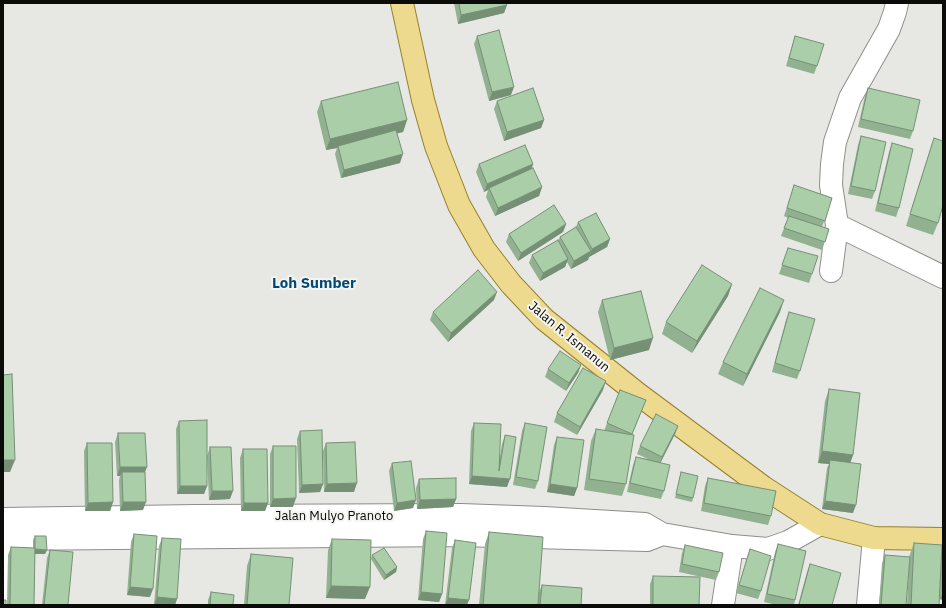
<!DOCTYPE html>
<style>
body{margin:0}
#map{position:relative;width:946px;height:608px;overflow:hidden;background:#e7e8e3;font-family:"IBM Plex Sans",sans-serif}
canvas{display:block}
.frame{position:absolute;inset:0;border:4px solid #0b0b0a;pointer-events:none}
</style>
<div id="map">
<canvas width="946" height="608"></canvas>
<div class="frame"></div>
</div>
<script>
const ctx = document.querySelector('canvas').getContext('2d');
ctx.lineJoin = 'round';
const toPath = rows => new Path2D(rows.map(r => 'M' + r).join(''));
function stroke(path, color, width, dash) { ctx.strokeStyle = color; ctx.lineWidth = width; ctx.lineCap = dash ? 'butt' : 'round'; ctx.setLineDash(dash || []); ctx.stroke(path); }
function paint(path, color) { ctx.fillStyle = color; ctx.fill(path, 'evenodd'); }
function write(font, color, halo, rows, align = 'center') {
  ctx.font = font + ' "IBM Plex Sans",sans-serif'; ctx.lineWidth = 4; ctx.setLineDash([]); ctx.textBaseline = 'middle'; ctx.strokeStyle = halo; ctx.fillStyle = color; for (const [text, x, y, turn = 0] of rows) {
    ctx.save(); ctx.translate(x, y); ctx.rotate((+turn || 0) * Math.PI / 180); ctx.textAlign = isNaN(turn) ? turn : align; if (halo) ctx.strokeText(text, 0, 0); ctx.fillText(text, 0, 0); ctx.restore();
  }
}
const minor = toPath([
 [837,225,943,277],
 [831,271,837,225,831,185,832,164,835,142,850,98,889,29,895,12,897,3],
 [3,519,196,516,461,515,544,518,645,524,662,534,732,546,768,549,788,542,820,524],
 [3,539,458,535,647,540,662,534],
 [3,599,7,539,7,525],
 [723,605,732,546],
 [868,605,874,538]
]);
const major = toPath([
 [402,3,423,100,436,146,459,205,484,249,511,284,544,319,638,394,763,487,820,524,874,538,943,539]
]);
stroke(minor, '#8d8f8a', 24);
stroke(major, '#96812e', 24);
stroke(minor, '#fff', 22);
stroke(major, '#edda8e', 22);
paint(toPath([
 [454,3,506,3,507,5,504,13,458,24],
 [477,36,511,95,489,101,474,44],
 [795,36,817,66,814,74,786,66],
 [868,88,913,131,910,139,858,127,865,96],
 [321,101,407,120,403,132,397,133,400,163,341,178,335,154,337,148,326,150,317,112],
 [497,101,544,120,541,128,504,141,494,109],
 [861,136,875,191,872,199,848,194,858,145],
 [934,138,938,223,933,235,906,226,930,150],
 [892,143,899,208,896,217,875,211,889,152],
 [479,164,533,164,532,168,542,187,539,196,495,216,486,197,488,190,484,192,476,172],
 [794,185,832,198,822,227,829,229,822,250,781,236,788,218,784,216],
 [578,222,610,239,607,247,589,257,589,256,588,260,571,269,567,262,565,267,540,281,529,263,532,255,558,241,560,237,576,227],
 [566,224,563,232,518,261,506,242,509,234],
 [788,248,812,274,809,283,779,274],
 [732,284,728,296,692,353,662,334,666,322],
 [494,300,448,342,430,320,433,312],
 [602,300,649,350,610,360,598,312],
 [780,312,743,386,718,374,723,362],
 [789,312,800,371,797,379,772,372,786,320],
 [581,365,578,373,566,391,545,377,548,369],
 [829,389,853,455,850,463,853,513,822,509,827,468,829,464,818,463,825,401],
 [603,390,577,435,554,422,557,413],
 [620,390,646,400,632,435,626,484,622,496,584,490,591,441,596,429,604,431],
 [179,421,207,486,204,494,177,494,176,429],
 [474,423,500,457,502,444,505,435,507,487,469,484,471,431],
 [525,423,538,481,535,489,513,485,522,431],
 [678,426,675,434,661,462,664,491,661,499,627,492,633,465,636,457,648,459,637,454,640,446],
 [300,431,323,484,320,492,299,493,297,439],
 [118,433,145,472,143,510,120,511,119,480,120,476,117,476,115,442],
 [557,437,577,488,574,496,547,492,554,445],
 [87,443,113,502,110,511,85,511,84,451],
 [326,443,354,492,324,492,323,451],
 [273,446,293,507,270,507,270,454],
 [210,447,230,499,209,500,207,456],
 [243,449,268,503,265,511,241,511,240,458],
 [392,463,413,508,394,511,389,471],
 [681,472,693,498,692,502,675,498,680,476],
 [708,478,771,516,768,525,701,511,705,486],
 [419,479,456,499,453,507,417,509,416,488],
 [426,531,442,594,439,602,418,600,423,539],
 [489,532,539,592,542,585,581,605,479,605,485,544],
 [134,534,150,597,127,595,131,542],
 [35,536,47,550,45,554,35,554,34,605,7,605,8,555,11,547,33,548,33,540],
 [162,538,177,599,175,605,154,605,159,546],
 [332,539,365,599,326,598,328,550],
 [455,540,467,605,445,605,452,548],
 [914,543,941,554,943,549,943,600,940,599,940,571,939,605,907,605,909,567,906,605,879,605,882,563,885,555,909,557],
 [778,544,795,600,794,605,777,605,764,602,775,552],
 [685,545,719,572,716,580,679,572,682,553],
 [750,549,761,591,758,599,736,593],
 [50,550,68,605,42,605,47,558],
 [251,554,289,605,244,605,247,566],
 [372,555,397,567,396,572,384,580,371,559],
 [810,564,832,605,798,605,807,572],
 [653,576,699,605,650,605,650,584],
 [211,592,233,605,208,605,208,600]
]), '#91b190');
paint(toPath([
 [507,5,504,13,458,24,461,15],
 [514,87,511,95,489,101,492,92],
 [407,120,403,132,338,148,338,146,337,148,326,150,330,139],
 [544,120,541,128,504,141,507,132],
 [403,154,400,163,341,178,344,170],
 [533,164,530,172,489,188,488,190,484,192,487,184],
 [542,187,539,196,495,216,498,208],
 [566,224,563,232,518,261,521,253],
 [610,239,607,247,589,257,592,249],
 [591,251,588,260,571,269,574,261],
 [568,259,565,267,540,281,543,273],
 [732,284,728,296,692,353,697,341],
 [497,292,494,300,448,342,451,333],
 [784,300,780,312,743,386,747,374],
 [653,338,649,350,610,360,614,348],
 [581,365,578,373,566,391,569,383],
 [606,381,603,390,577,435,580,427],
 [678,426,675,434,659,465,662,457],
 [822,451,853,455,849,466,830,460,829,464,818,463],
 [3,460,15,460,10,472,3,472],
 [120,467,147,467,144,475,122,472,120,476,117,476],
 [472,476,510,479,507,487,469,484],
 [357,483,354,492,324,492,327,484],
 [323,484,320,492,299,493,302,485],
 [550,484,577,488,574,496,547,492],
 [180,486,207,486,204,494,177,494],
 [212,491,233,491,230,499,209,500],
 [296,498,293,507,270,507,273,499],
 [456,499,453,507,417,509,420,500],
 [416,500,413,508,394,511,397,503],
 [825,501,856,505,853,513,822,509],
 [113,502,110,511,85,511,88,503],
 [123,502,146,502,143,510,120,511],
 [244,503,268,503,265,511,241,511],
 [35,549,47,550,45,554,33,554],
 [397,567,396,572,384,580,386,575],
 [331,586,370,587,365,599,326,598],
 [130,587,153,589,150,597,127,595],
 [421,592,442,594,439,602,418,600],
 [943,592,943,600,940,599],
 [157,597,177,599,175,605,154,605],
 [448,598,469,600,467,605,445,605]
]), '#769076');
const building = toPath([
 [459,3,506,3,507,5,461,15,459,3],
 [499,30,514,87,492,92,477,36,499,30],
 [795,36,824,44,817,66,789,58,795,36],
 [398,82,407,120,330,139,321,101,398,82],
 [533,88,544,120,507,132,497,101,533,88],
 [868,88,920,100,913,131,861,119,868,88],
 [396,130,403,154,344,170,338,146,396,130],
 [861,136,886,142,875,191,851,186,861,136],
 [934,138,943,141,943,205,938,223,910,214,934,138],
 [892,143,913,149,899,208,878,203,892,143],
 [525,145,533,164,487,184,479,164,525,145],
 [533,168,542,187,498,208,489,188,533,168],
 [794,185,832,198,825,221,787,208,794,185],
 [554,205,566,224,521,253,509,234,554,205],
 [596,213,610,239,592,249,578,222,596,213],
 [789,216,829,229,825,242,784,228,789,216],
 [576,227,591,251,574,261,560,237,576,227],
 [558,240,568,259,543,273,532,255,558,240],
 [788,248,818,256,812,274,782,265,788,248],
 [702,265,732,284,697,341,666,322,702,265],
 [478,270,497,292,451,333,433,312,478,270],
 [760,288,784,300,747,374,723,362,760,288],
 [641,291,653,338,614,348,602,300,641,291],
 [789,312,815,319,800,371,775,363,789,312],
 [560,351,581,365,569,383,548,369,560,351],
 [583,368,606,381,580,427,557,413,583,368],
 [12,374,15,460,3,460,3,375,12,374],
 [829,389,860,393,853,455,822,451,829,389],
 [620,390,646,400,632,434,607,423,620,390],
 [656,414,678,426,662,457,640,446,656,414],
 [207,420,207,486,180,486,179,421,207,420],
 [474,423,501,424,499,471,505,435,516,437,510,479,472,476,474,423],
 [525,423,547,427,538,481,516,477,525,423],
 [596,429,634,435,626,484,589,479,596,429],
 [322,430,323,484,302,485,300,431,322,430],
 [118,433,145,433,147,467,120,467,118,433],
 [557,437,584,440,577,488,550,484,557,437],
 [355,442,357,483,327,484,326,443,355,442],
 [87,443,112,443,113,502,88,503,87,443],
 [273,446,296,446,296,498,273,499,273,446],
 [210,447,231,447,233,491,212,491,210,447],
 [243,449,267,449,268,503,244,503,243,449],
 [636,457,670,465,664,491,630,483,636,457],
 [830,460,861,464,856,505,825,501,830,460],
 [411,461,416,500,397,503,392,463,411,461],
 [122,472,145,472,146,502,123,502,122,472],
 [681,472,698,476,693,498,676,494,681,472],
 [456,478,456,499,420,500,419,479,456,478],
 [708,478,776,491,771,516,704,503,708,478],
 [426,531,447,533,442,594,421,592,426,531],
 [489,532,543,537,538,605,483,605,489,532],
 [134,534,157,536,153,589,130,587,134,534],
 [35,536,46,536,47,550,35,549,35,536],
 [162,538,181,539,177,599,157,597,162,538],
 [332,539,371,540,370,587,331,586,332,539],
 [455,540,476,543,469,600,448,598,455,540],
 [914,543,942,545,939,605,911,605,914,543],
 [778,544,806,551,795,600,767,594,778,544],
 [685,545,723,553,719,572,682,564,685,545],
 [11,547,35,548,34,605,10,605,11,547],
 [384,548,397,567,386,575,372,555,384,548],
 [750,549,771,556,761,591,739,585,750,549],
 [50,550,73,552,68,605,44,605,50,550],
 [251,554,293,558,289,605,247,605,251,554],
 [885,555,910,557,906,605,881,605,885,555],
 [810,564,841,573,832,605,799,605,810,564],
 [653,576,700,577,699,605,653,605,653,576],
 [542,585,582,588,581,605,540,605,542,585],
 [211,592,234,595,233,605,210,605,211,592],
 [3,600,6,600,6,605,3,605,3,600]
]);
paint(building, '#a9cea8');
stroke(building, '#769076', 1);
write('13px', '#0b0b0a', '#f4f5f0', [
 ["Jalan R. Ismanun",569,337,40],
 ["Jalan Mulyo Pranoto",334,516]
]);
write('bold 15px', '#004977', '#f4f5f0', [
 ["Loh Sumber",314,284]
]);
</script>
